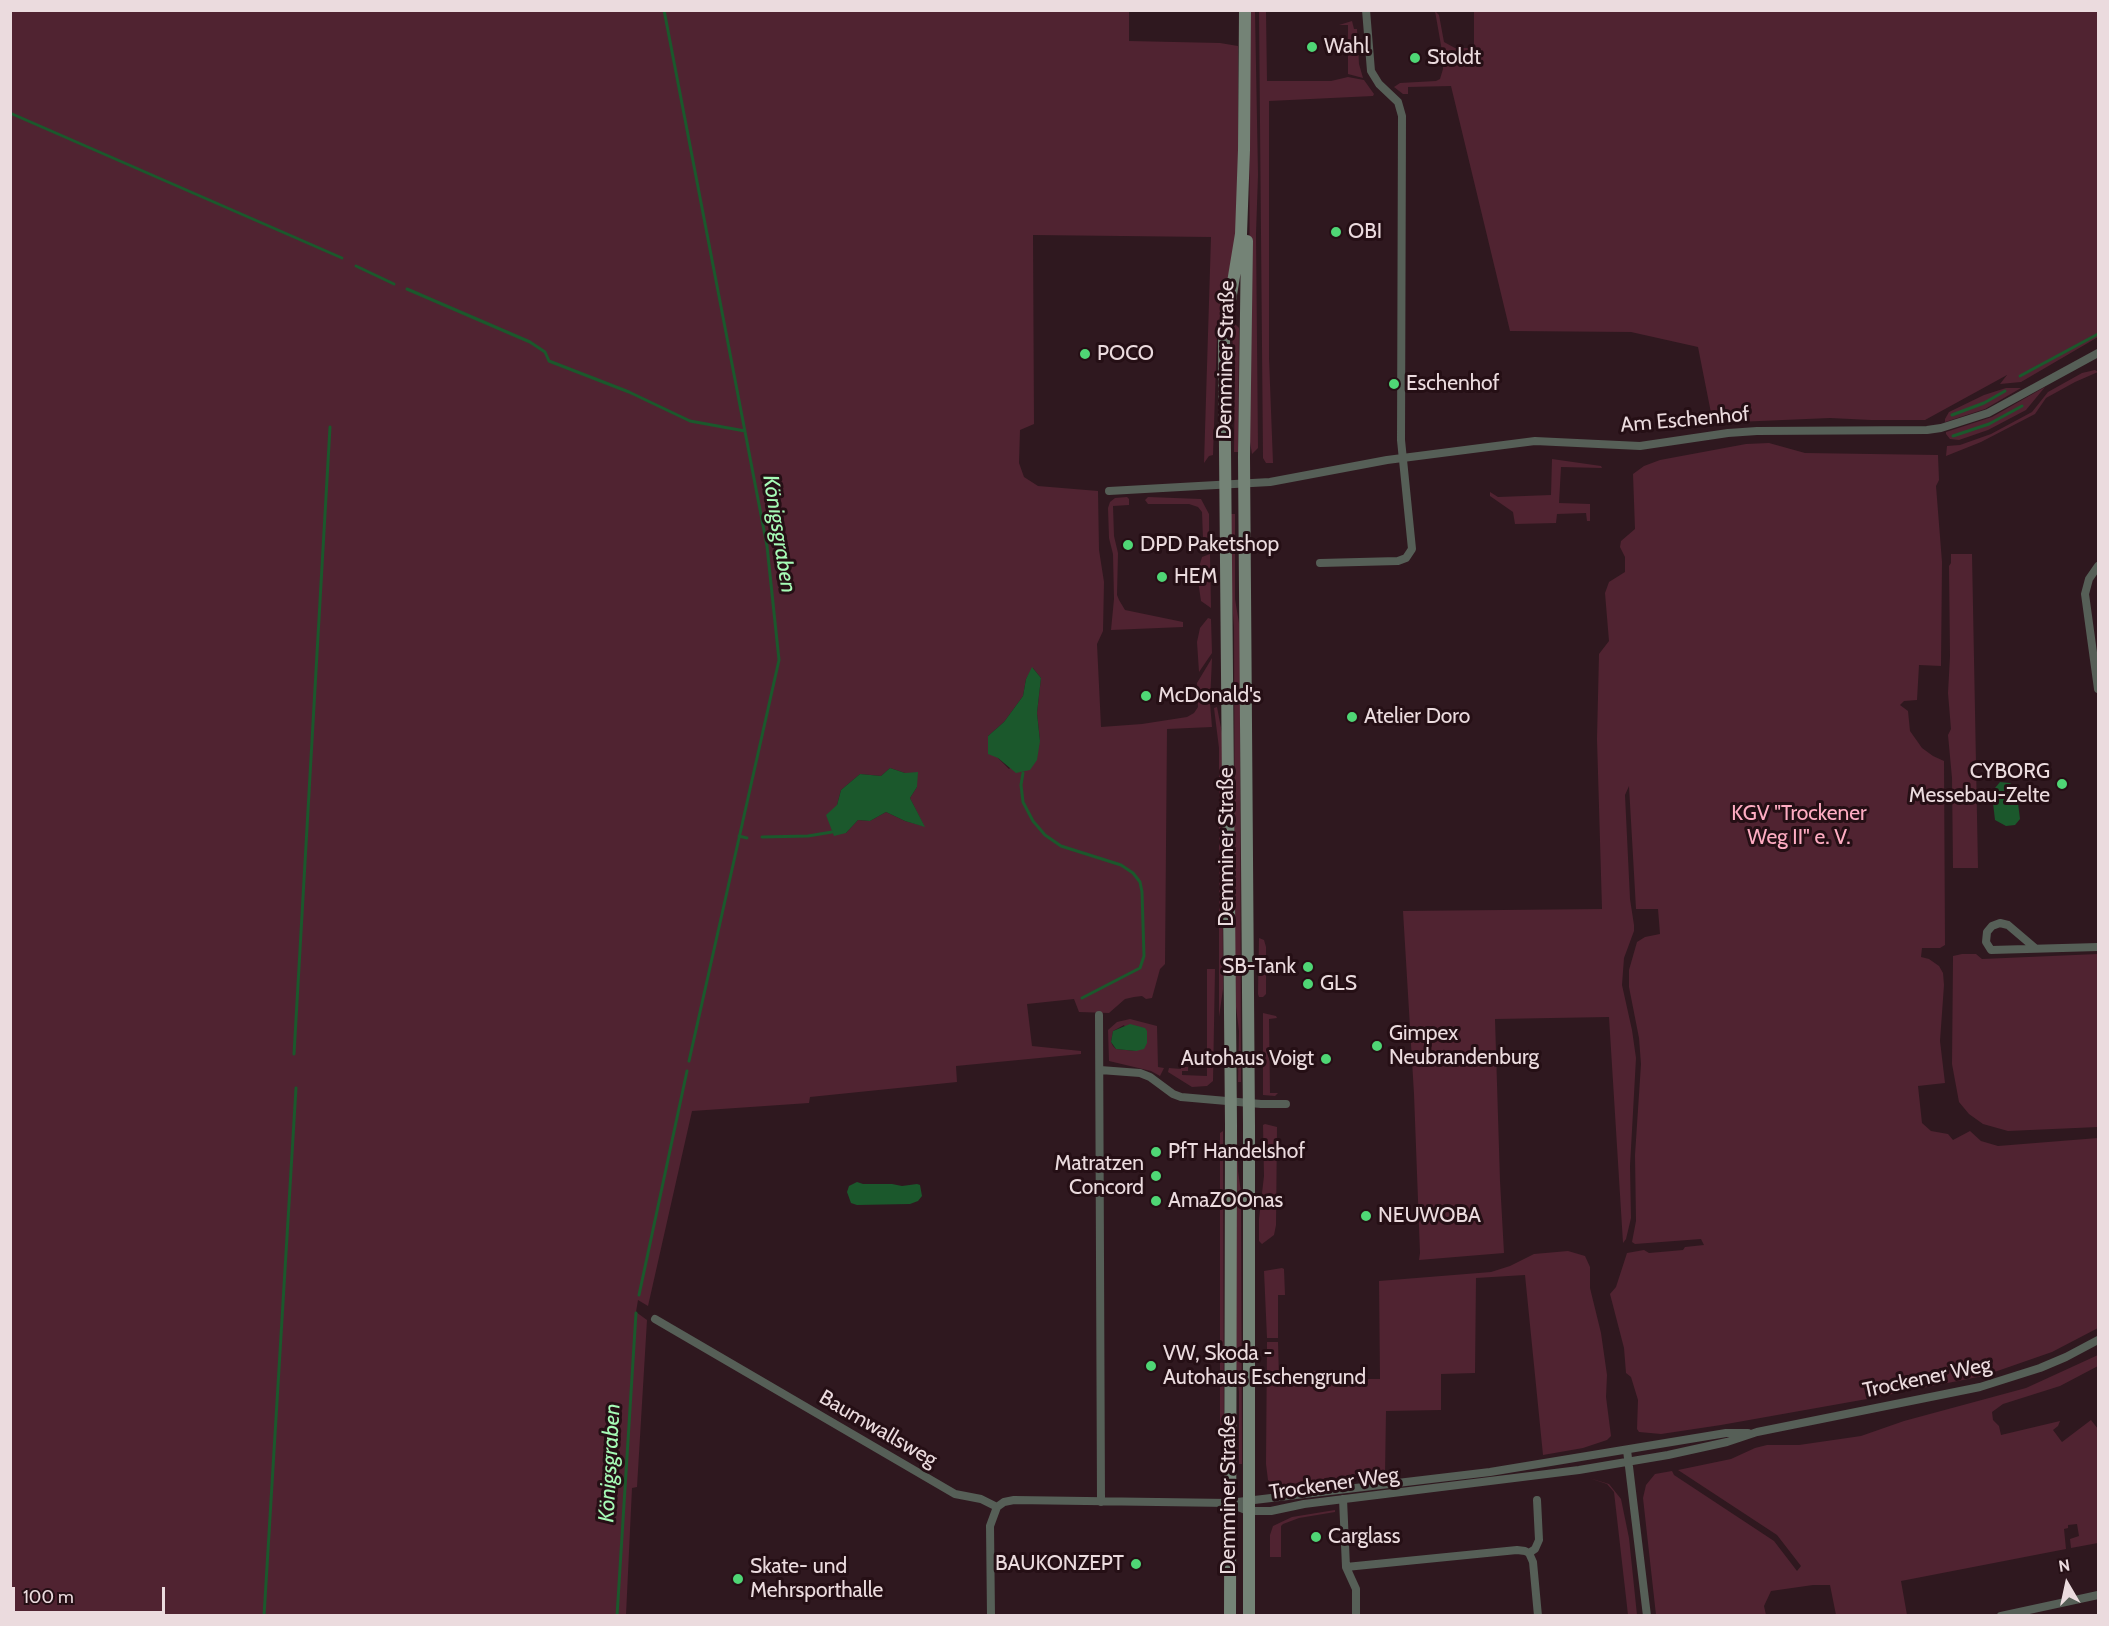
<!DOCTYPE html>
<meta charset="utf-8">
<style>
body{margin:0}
#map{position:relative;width:2109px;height:1626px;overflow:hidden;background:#2f181f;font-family:Cabin,sans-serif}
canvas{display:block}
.frame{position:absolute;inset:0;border:12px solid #ebdbde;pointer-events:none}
.north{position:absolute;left:2037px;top:1554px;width:60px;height:60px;-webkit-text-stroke:4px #250f15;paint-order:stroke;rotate:351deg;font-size:16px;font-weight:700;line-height:24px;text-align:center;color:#ebdbde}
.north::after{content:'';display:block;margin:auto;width:21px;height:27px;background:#ebdbde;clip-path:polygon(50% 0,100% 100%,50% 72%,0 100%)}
.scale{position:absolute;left:12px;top:1587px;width:153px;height:27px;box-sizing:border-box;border:3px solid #ebdbde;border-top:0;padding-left:8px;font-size:18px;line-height:21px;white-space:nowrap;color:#ebdbde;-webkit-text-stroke:4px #250f15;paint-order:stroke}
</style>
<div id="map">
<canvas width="2109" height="1626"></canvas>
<div class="frame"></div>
<div class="north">N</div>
<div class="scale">100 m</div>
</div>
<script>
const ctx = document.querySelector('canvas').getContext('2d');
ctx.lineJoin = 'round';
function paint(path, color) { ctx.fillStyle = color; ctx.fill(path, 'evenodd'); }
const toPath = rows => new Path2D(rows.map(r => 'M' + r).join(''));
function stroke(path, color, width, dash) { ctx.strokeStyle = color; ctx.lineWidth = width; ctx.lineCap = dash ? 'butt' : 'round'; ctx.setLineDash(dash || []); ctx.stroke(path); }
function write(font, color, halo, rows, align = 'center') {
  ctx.font = font + ' Cabin,sans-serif'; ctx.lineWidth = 6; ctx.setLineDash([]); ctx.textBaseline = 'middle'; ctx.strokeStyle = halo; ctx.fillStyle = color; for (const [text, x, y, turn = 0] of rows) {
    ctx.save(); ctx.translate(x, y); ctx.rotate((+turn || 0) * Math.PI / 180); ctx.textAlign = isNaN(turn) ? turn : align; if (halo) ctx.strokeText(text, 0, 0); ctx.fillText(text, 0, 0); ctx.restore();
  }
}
paint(toPath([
 [1129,10,1129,41,1220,43,1238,46,1238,210,1233,269,1217,335,1213,455,1209,456,1204,463,1211,237,1033,235,1034,424,1020,430,1019,463,1024,477,1038,486,1098,491,1099,550,1104,582,1103,631,1097,644,1101,727,1142,724,1187,717,1194,713,1198,707,1197,683,1212,658,1210,703,1212,727,1167,729,1165,964,1160,969,1152,998,1146,999,1142,996,1134,997,1125,999,1109,1013,1079,1012,1074,999,1027,1004,1032,1046,1081,1051,1081,1054,956,1066,957,1082,810,1097,809,1103,692,1111,648,1306,638,1300,636,1312,647,1320,637,1487,632,1488,626,1615,11,1615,10,11],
 [1033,668,1041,678,1037,713,1040,741,1009,769,998,758,988,736,1004,722,1023,696,1026,679],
 [890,768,905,773,917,787,910,798,924,826,905,821,886,812,870,821,858,820,846,833,837,805,841,790,860,774,881,776],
 [1249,11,1255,11,1258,175,1256,234,1258,448,1252,454,1250,442],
 [1259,11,1266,11,1267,81,1331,81,1348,77,1364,80,1374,94,1373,96,1269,101,1269,358,1273,463,1266,463,1263,458],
 [1435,11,1439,15,1444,42,1455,48,1474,48,1474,11,2098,11,2098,337,2021,382,2000,384,2007,375,1925,420,1871,420,1830,418,1713,423,1698,347,1631,332,1510,331,1451,86,1408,87,1408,94,1403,94,1394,87,1400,83,1436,81,1440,79,1443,69,1442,51],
 [1352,21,1354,29,1357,29,1359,64,1363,78,1348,74,1348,25,1339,25],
 [1235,324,1239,328,1238,452,1234,452,1235,365,1231,328],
 [2095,370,2098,372,2075,382,2046,398,2035,414,1981,442,1946,456,1947,446,1960,445,1991,434,2032,412,2048,392,2082,373],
 [2045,387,2026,410,1988,430,1959,440,1950,439,1946,434,1946,432,1992,417],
 [2006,388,2021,388,1985,409,1945,422,1945,419,1949,412,1984,395],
 [1769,443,1805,453,1938,455,1939,480,1936,486,1942,562,1941,666,1919,665,1917,700,1904,701,1900,705,1908,711,1910,731,1922,748,1933,756,1944,761,1945,945,1940,948,1922,948,1921,957,1929,959,1939,966,1943,973,1944,985,1940,1041,1945,1083,1918,1086,1922,1123,1931,1131,1948,1134,1953,1140,1970,1131,1981,1141,1998,1146,2098,1138,2098,1328,2052,1352,1983,1376,1867,1399,1721,1425,1661,1434,1639,1432,1637,1429,1638,1400,1631,1377,1626,1373,1624,1348,1610,1294,1616,1287,1627,1253,1644,1250,1649,1253,1683,1250,1685,1247,1704,1245,1701,1239,1635,1244,1632,1242,1636,1221,1635,1155,1641,1064,1639,1038,1629,987,1629,970,1637,942,1645,937,1660,934,1658,909,1636,909,1629,786,1625,795,1630,899,1634,925,1634,931,1624,958,1622,985,1632,1030,1636,1058,1630,1166,1631,1218,1626,1239,1623,1243,1609,1017,1495,1019,1500,1181,1504,1253,1419,1260,1420,1253,1414,1094,1403,911,1602,909,1597,739,1599,654,1609,641,1605,593,1609,582,1625,572,1625,557,1620,547,1621,541,1635,529,1633,474,1644,466,1660,460,1746,444],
 [1552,459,1601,466,1602,468,1561,467,1559,503,1590,504,1590,521,1587,521,1586,513,1557,514,1556,523,1515,524,1513,512,1490,496,1490,492,1498,497,1551,495],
 [1127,497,1129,499,1129,505,1113,506,1114,536,1118,553,1117,595,1119,600,1125,610,1183,622,1183,627,1111,630,1114,599,1113,554,1109,538,1108,508,1110,502,1115,498],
 [1148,497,1201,499,1209,514,1209,541,1204,541,1203,539,1202,512,1198,507,1189,504,1148,504,1145,500],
 [1230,514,1235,514,1235,599,1240,629,1241,1082,1238,1082,1239,1031,1235,999,1234,628,1231,585],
 [1210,554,1211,608,1201,601,1197,574,1202,557],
 [1951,554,1972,554,1978,868,1953,868,1952,778,1948,735,1951,729,1948,693,1950,656,1949,566,1951,563],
 [1208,618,1211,619,1212,653,1199,672,1197,642,1200,628],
 [1217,707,1222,733,1223,989,1219,1017,1219,748,1214,708],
 [1259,938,1264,940,1266,947,1266,994,1263,997,1259,997,1258,994],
 [1962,954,1976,954,1982,959,2098,954,2098,1127,2008,1131,1983,1124,1969,1114,1959,1102,1952,1064,1953,959,1953,956],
 [1207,969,1215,969,1213,1081,1207,1086,1192,1087,1168,1072,1169,1068,1181,1069,1181,1067,1188,1067,1188,1071,1182,1071,1182,1075,1207,1076],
 [1263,1013,1276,1016,1277,1018,1269,1019,1270,1093,1278,1093,1275,1096,1263,1095],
 [1130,1019,1157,1026,1158,1067,1164,1068,1160,1076,1151,1071,1109,1061,1108,1030,1117,1022],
 [1124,1025,1136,1051,1116,1049,1113,1046,1111,1042,1113,1031],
 [1265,1124,1277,1127,1276,1225,1274,1235,1262,1244,1259,1241,1259,1219,1264,1176,1263,1125],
 [1235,1129,1237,1129,1238,1171,1241,1192,1242,1464,1239,1464,1239,1392,1236,1366],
 [1223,1131,1224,1453,1220,1420,1220,1133],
 [1568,1251,1585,1256,1590,1267,1590,1288,1601,1333,1607,1375,1606,1397,1611,1436,1607,1440,1583,1448,1543,1455,1525,1275,1476,1278,1475,1373,1441,1374,1441,1410,1386,1411,1385,1475,1279,1485,1274,1485,1268,1480,1266,1464,1267,1342,1278,1342,1279,1379,1302,1379,1302,1371,1336,1371,1336,1379,1380,1379,1379,1281,1491,1272,1510,1266,1534,1254],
 [1282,1268,1284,1269,1285,1295,1278,1295,1278,1338,1267,1338,1264,1271],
 [2098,1355,2098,1366,2060,1386,2003,1404,1992,1412,1993,1420,1999,1426,2001,1435,2060,1421,2058,1426,2053,1430,2062,1442,2091,1420,2098,1429,2098,1543,2071,1548,2070,1539,2079,1536,2077,1524,2068,1525,2068,1528,2064,1529,2066,1549,1901,1581,1907,1615,1836,1615,1830,1585,1813,1585,1771,1591,1764,1606,1766,1615,1656,1615,1643,1498,1646,1485,1655,1474,1672,1471,1674,1475,1774,1541,1797,1571,1801,1566,1777,1535,1678,1470,1731,1459,1755,1448,1767,1445,1799,1445,1861,1436,1904,1421,2026,1388],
 [1589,1478,1609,1484,1621,1499,1629,1538,1637,1615,1628,1615,1614,1492,1607,1484],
 [1335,1510,1335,1512,1299,1518,1283,1524,1281,1526,1281,1557,1270,1557,1270,1535,1273,1526,1292,1517]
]), '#502331');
paint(toPath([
 [1032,667,1041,678,1037,713,1040,741,1037,760,1030,770,1016,773,998,758,988,754,988,736,1004,722,1023,696,1026,679],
 [890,768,905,773,918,772,917,787,910,798,925,827,905,821,886,812,870,821,858,820,846,833,834,836,826,815,837,805,841,790,860,774,881,776],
 [2000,782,2010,783,2014,787,2017,795,2020,819,2015,825,2006,826,1995,820,1993,803,1995,788],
 [1130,1024,1145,1028,1147,1031,1147,1043,1144,1049,1136,1051,1116,1049,1111,1042,1113,1031],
 [857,1182,863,1184,892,1184,902,1186,917,1184,920,1185,922,1196,918,1201,910,1204,857,1205,851,1203,847,1192,849,1186]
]), '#1b582c');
stroke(toPath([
 [664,10,767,546,779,660,689,1061],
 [10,113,342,258],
 [356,266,394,284],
 [407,289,530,342,545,352,549,361,629,392,690,421,745,431],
 [2020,376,2098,334],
 [1952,415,1984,403,2005,391],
 [1953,436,1989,424,2022,406],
 [1023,773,1021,785,1023,802,1033,821,1045,835,1061,846,1121,865,1133,873,1140,882,1142,892,1144,956,1140,968,1082,998],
 [739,836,747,838],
 [762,837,808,836,832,832],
 [294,1054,330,427],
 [639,1295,687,1071],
 [264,1616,296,1088],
 [617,1616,636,1313]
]), '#1b582c', 3);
stroke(toPath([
 [1109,491,1270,482,1387,460,1535,441,1640,446,1728,433,1757,431,1927,430,1941,428,1988,413,2098,353],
 [1320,563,1398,561,1406,558,1412,549,1401,440,1402,116,1398,102,1379,84,1371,71,1366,10],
 [2098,566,2089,579,2085,594,2098,689],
 [2035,948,2008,925,2000,923,1992,926,1987,932,1986,942,1991,950,2098,947],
 [1099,1015,1101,1502],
 [1100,1070,1140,1073,1150,1077,1173,1094,1181,1097,1261,1104,1286,1104],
 [655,1319,955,1494,981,1499,997,1507],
 [1627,1450,1647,1616],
 [1343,1499,1346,1567,1356,1589,1356,1616],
 [1229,1503,1248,1511,1271,1511,1304,1504,1579,1470,1668,1455,1727,1442,1757,1432,1980,1387,2040,1368,2066,1357,2098,1340],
 [1529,1553,1535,1549,1539,1540,1537,1500],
 [1346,1567,1517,1550,1525,1551,1529,1553,1533,1562,1538,1616],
 [991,1616,990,1526,997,1507,1004,1502,1014,1500,1229,1503,1490,1472,1726,1433,1748,1433],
 [2001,1616,2098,1595]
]), '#565f57', 8);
stroke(toPath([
 [1247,241,1244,457,1249,1125,1249,1616],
 [1230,1616,1231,1125,1224,337,1241,234,1244,150,1245,10]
]), '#748376', 12);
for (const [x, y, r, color] of [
 [1312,47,6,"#4fd675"],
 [1415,58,6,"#4fd675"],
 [1336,232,6,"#4fd675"],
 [1085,354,6,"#4fd675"],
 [1394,384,6,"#4fd675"],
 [1128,545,6,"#4fd675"],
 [1162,577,6,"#4fd675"],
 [1146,696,6,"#4fd675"],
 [1352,717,6,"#4fd675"],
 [2062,784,6,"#4fd675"],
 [1308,967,6,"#4fd675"],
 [1308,984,6,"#4fd675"],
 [1377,1046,6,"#4fd675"],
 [1326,1059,6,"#4fd675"],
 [1156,1152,6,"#4fd675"],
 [1156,1176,6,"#4fd675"],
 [1156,1201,6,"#4fd675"],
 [1366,1216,6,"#4fd675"],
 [1151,1366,6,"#4fd675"],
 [1316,1537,6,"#4fd675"],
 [1136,1564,6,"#4fd675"],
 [738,1579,6,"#4fd675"]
]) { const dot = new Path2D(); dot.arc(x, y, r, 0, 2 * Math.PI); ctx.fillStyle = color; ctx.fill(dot); stroke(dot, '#250f15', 2); }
write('21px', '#ebdbde', '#250f15', [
 ["Wahl",1324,47],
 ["Stoldt",1427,58],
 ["OBI",1348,232],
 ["POCO",1097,354],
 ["Eschenhof",1406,384],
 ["DPD Paketshop",1140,545],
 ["HEM",1174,577],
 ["McDonald's",1158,696],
 ["Atelier Doro",1364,717],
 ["CYBORG",2050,772,"right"],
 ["Messebau-Zelte",2050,796,"right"],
 ["SB-Tank",1296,967,"right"],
 ["GLS",1320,984],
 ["Gimpex",1389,1034],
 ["Neubrandenburg",1389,1058],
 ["Autohaus Voigt",1314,1059,"right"],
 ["PfT Handelshof",1168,1152],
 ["Matratzen",1144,1164,"right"],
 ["Concord",1144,1188,"right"],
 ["AmaZOOnas",1168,1201],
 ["NEUWOBA",1378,1216],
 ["VW, Skoda -",1163,1354],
 ["Autohaus Eschengrund",1163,1378],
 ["Carglass",1328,1537],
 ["BAUKONZEPT",1124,1564,"right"],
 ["Skate- und",750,1567],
 ["Mehrsporthalle",750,1591]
], 'left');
write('21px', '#ebdbde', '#250f15', [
 ["Demminer Straße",1226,360,-89],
 ["Am Eschenhof",1685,420,-5],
 ["Demminer Straße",1227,847,-90],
 ["Trockener Weg",1927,1378,-12],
 ["Baumwallsweg",878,1429,30],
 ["Trockener Weg",1334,1484,-8],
 ["Demminer Straße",1229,1495,-90]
]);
write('21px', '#feacc2', '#250f15', [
 ["KGV \"Trockener",1799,814],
 ["Weg II\" e. V.",1799,838]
]);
write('italic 22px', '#a6fbb6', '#250f15', [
 ["Königsgraben",779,534,81],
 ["Königsgraben",610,1463,-87]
]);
</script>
